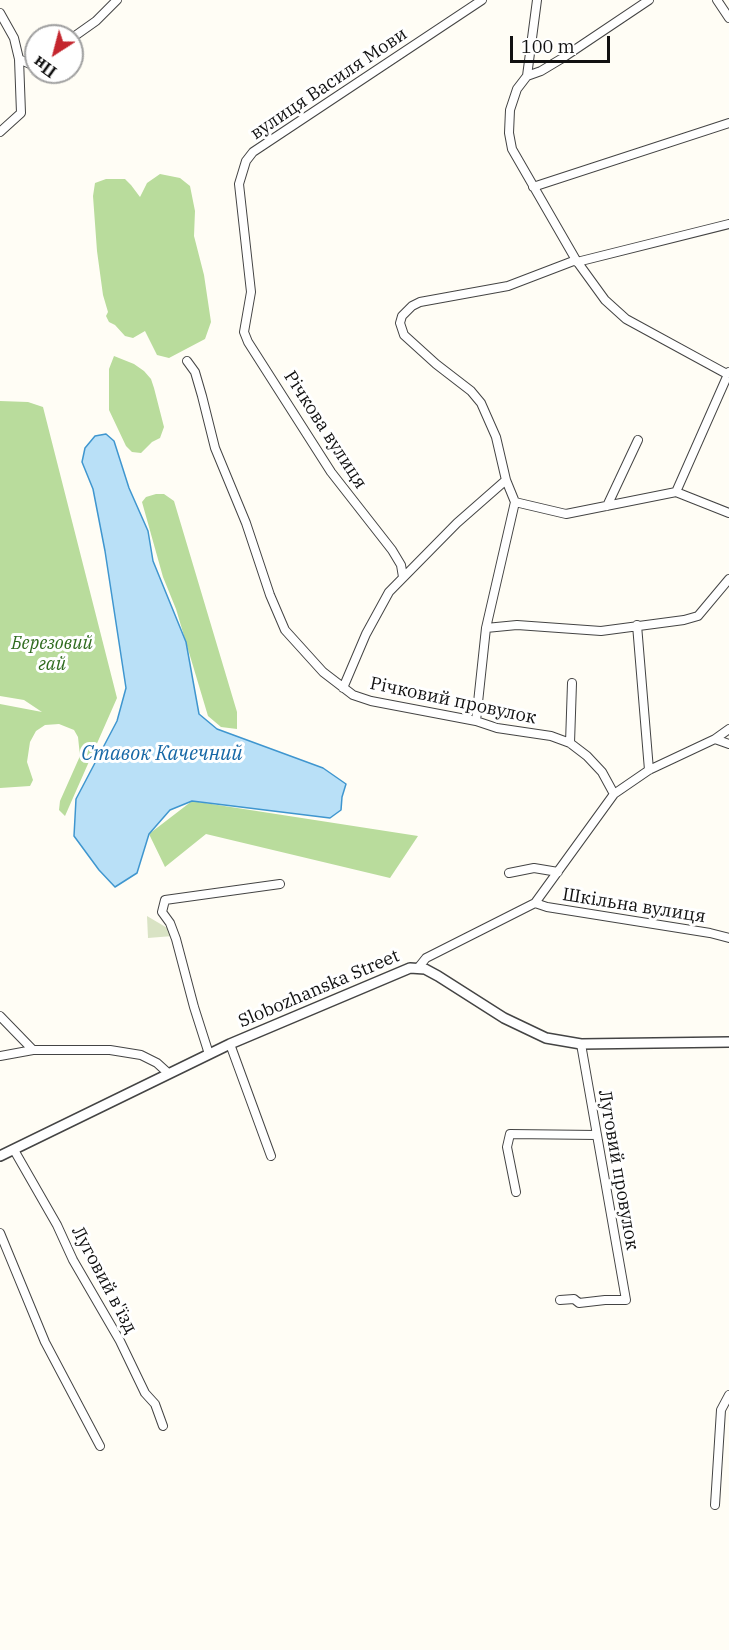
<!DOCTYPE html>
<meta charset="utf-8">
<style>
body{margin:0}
#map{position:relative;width:729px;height:1650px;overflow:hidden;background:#fffdf5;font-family:"IBM Plex Serif",serif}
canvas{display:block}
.north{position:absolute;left:24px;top:24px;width:60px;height:60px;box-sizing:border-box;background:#fff;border:2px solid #a0a0a0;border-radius:50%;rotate:216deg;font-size:16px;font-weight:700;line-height:24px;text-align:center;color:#111}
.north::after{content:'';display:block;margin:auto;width:21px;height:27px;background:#c4262e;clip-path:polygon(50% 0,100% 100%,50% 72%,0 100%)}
.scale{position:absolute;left:510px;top:36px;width:100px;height:27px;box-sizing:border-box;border:3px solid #111;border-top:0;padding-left:8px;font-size:18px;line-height:21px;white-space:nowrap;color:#111;-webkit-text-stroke:4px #fff;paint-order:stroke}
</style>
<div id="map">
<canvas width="729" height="1650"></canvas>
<div class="north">Пн</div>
<div class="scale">100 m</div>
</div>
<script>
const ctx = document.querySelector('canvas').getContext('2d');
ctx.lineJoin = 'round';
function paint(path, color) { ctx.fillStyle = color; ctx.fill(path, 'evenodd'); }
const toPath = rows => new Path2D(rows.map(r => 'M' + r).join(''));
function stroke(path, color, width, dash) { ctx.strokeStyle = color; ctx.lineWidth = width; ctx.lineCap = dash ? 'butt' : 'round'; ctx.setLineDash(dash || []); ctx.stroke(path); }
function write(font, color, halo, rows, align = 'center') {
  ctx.font = font + ' "IBM Plex Serif",serif'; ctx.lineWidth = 6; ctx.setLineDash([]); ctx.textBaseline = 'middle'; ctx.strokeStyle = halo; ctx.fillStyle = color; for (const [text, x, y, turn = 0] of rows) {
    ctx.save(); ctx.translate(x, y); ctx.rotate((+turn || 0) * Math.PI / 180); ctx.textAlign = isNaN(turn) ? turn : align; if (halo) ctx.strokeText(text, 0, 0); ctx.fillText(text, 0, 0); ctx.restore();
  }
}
paint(toPath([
 [160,174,180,178,190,186,195,211,194,236,204,275,211,322,205,339,169,358,157,355,145,331,133,338,125,336,115,325,109,322,106,316,108,312,103,295,97,251,93,196,95,183,106,179,125,179,131,185,140,197,147,183],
 [114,356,134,364,144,371,151,379,154,388,164,427,160,438,152,442,141,453,132,452,126,446,109,410,109,369],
 [0,401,28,402,43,407,117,698,65,816,59,810,60,801,80,756,78,737,74,730,59,724,45,725,36,731,30,742,27,762,33,780,30,786,0,788,0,704,42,712,24,700,0,696],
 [156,494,164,494,174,501,237,712,237,729,221,727,208,716,176,609,163,577,142,502,146,497],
 [192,801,418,836,390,878,206,834,165,867,149,834]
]), '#b9dc9c');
paint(toPath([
 [147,916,169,929,173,936,148,938]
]), '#d9e3c4');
const water = toPath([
 [106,434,114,441,129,488,148,531,153,561,186,642,199,714,217,729,323,768,346,784,342,797,341,810,330,818,192,801,170,810,149,834,137,873,115,887,99,870,74,836,76,799,117,721,126,688,105,551,93,489,82,462,85,448,95,436,106,434]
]);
paint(water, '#b9e0f7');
stroke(water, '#3f96cf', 1.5);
const minor = toPath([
 [537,0,527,76,517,89,510,110,509,133,512,149,576,260,605,300,626,319,727,374],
 [717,0,729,18],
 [0,13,14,38,19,59,21,113,0,132],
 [72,38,96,21,117,0],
 [19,59,30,64,36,63],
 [527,76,541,71,561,59,649,0],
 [533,187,729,123],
 [576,260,508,286,420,302,412,306,402,316,400,323,404,335,436,364,471,391,481,403,496,437,506,480,515,502,566,514,676,492,729,513],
 [577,262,729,224],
 [187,361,195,372,202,396,215,448,246,523,270,595,285,630,323,672,353,695,371,701,476,721,497,728,551,736,570,743,587,756,602,772,614,794],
 [676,492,729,372],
 [607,506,638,440],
 [403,577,401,565,392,550,331,472,248,342,244,332,251,292,239,184,246,161,253,152,482,0],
 [637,625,649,770],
 [486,628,517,625,601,631,684,620,698,616,729,579],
 [343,688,366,634,389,592,457,523,506,480],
 [476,721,486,628,515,502],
 [715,739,729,744],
 [570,743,572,683],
 [509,873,534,868,558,872],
 [535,903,547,907,710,933,729,938],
 [418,968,426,958,535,903,614,794,649,770,715,739,729,729],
 [0,1016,33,1050],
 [230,1044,271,1156],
 [209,1054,194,1007,176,939,170,923,162,912,165,900,280,884],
 [0,1056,33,1050,110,1050,141,1055,157,1063,168,1073],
 [14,1150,57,1225,73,1260,120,1341,145,1393,155,1404,163,1426],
 [516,1192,507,1147,510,1134,597,1135],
 [0,1233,45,1342,100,1446],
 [560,1300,574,1299,579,1303,605,1300,626,1300,581,1044],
 [715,1505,721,1410,729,1395]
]);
const tertiary = toPath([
 [0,1156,230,1044,410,968,425,969,438,976,504,1018,546,1038,581,1044,729,1042]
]);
stroke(minor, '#444', 10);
stroke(tertiary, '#444', 12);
stroke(minor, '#fff', 8);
stroke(tertiary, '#fff', 9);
write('18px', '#111', '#fff', [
 ["вулиця Василя Мови",329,84,-34],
 ["Річкова вулиця",325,430,57],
 ["Річковий провулок",453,701,12],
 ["Шкільна вулиця",634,906,9],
 ["Slobozhanska Street",319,989,-23],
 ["Луговий провулок",618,1170,80],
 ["Луговий в'їзд",104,1280,62]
]);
write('italic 18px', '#2f6b1f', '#fff', [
 ["Березовий",52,644],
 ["гай",52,665]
]);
write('italic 20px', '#1768a6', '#fff', [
 ["Ставок Качечний",162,754]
]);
</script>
